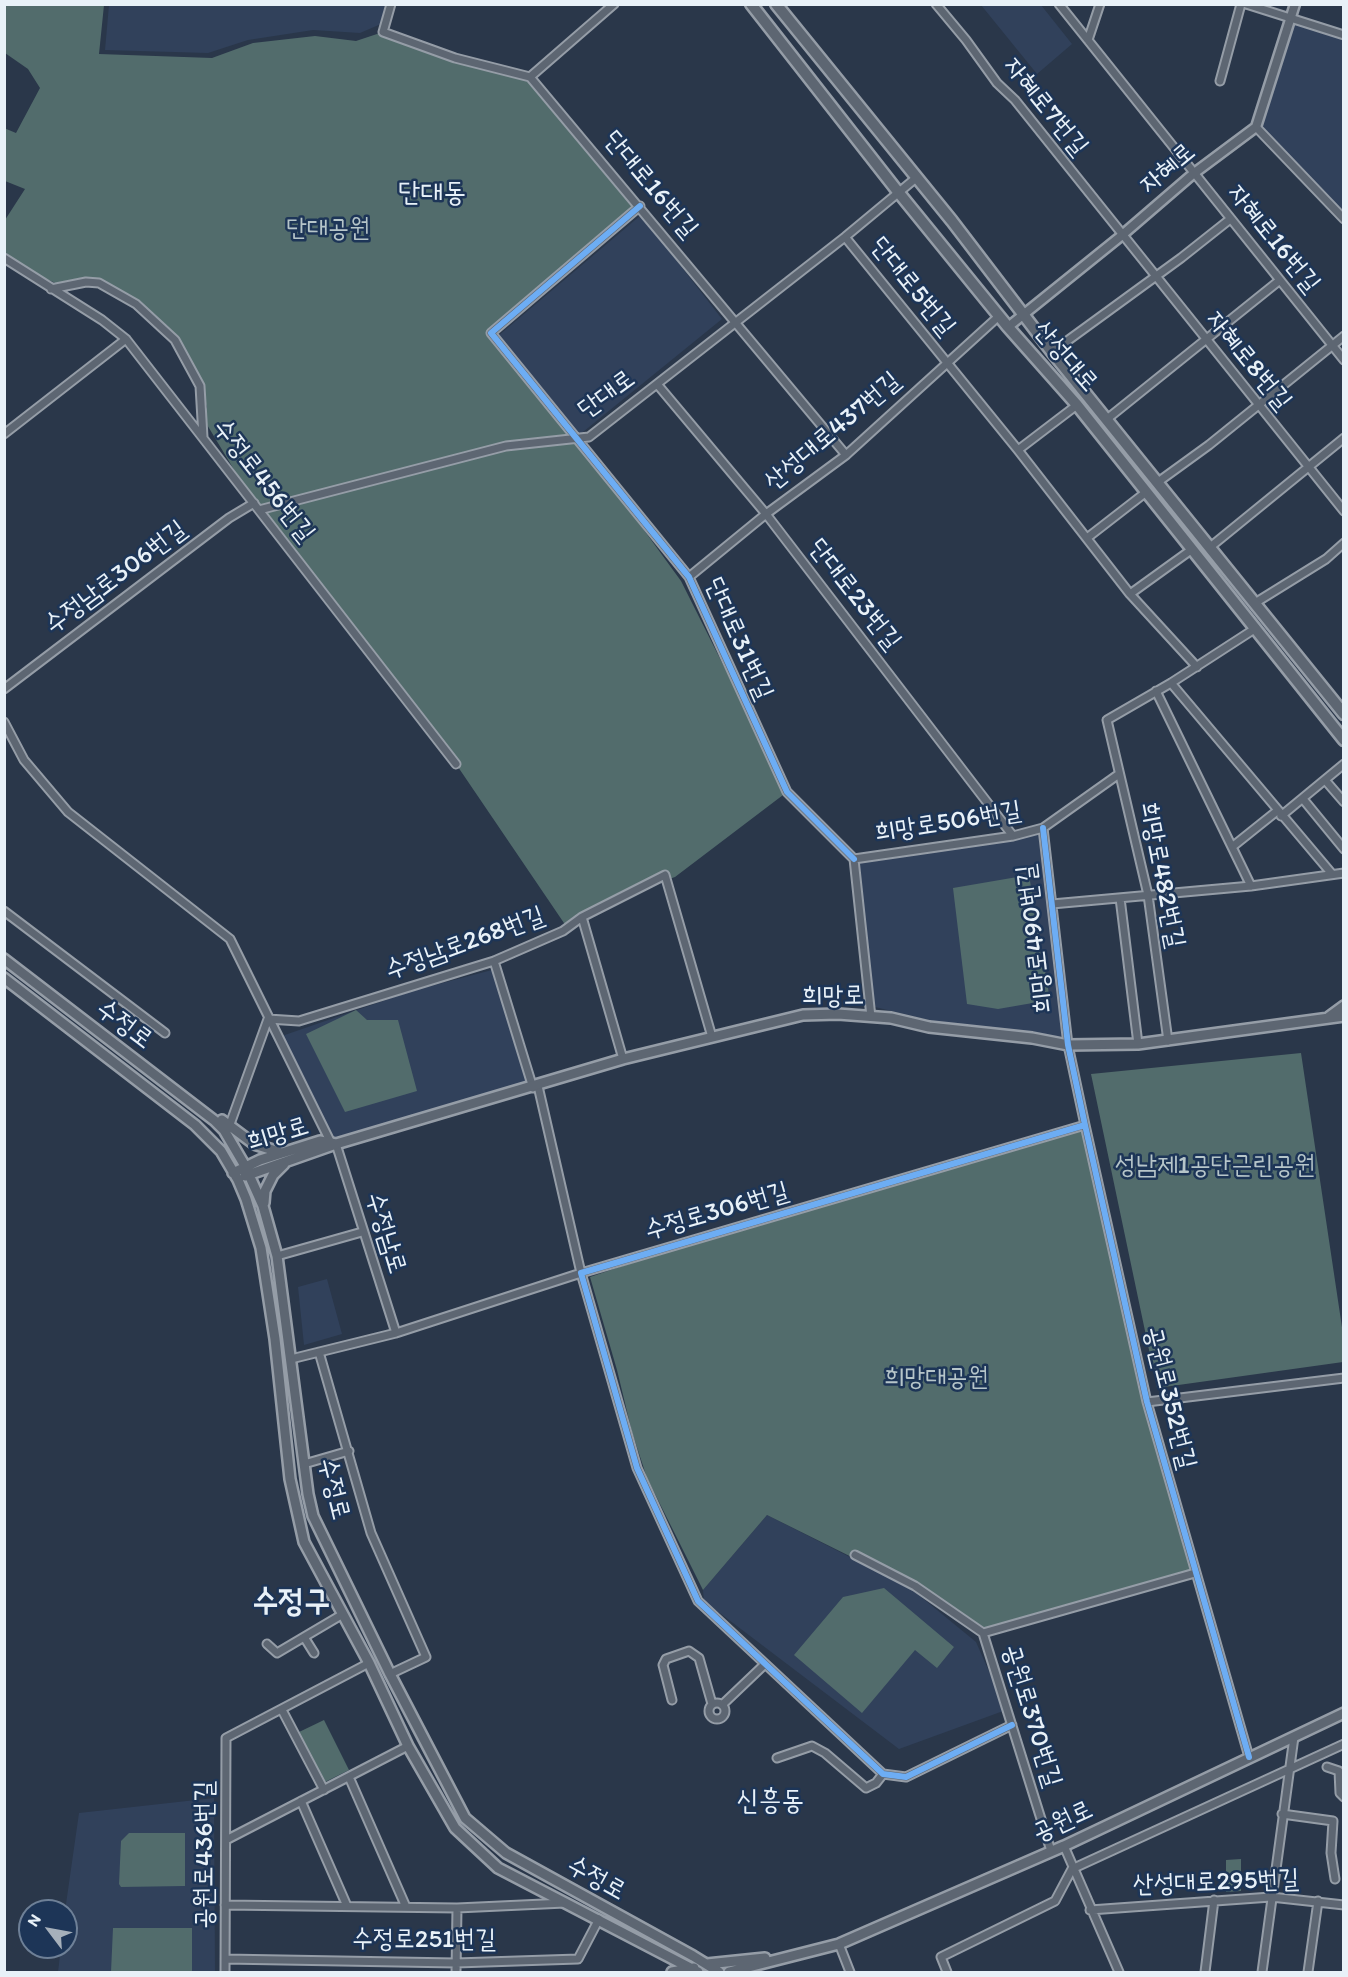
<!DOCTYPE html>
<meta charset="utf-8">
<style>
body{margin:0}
#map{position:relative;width:1348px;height:1977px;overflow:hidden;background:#2a374a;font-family:Itim,sans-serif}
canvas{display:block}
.frame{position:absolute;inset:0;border:6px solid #e8f1f8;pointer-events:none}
.north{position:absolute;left:18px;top:1899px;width:60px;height:60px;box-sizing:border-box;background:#1d3557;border:2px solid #6e8097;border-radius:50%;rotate:302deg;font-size:16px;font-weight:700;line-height:24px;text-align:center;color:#e8f1f8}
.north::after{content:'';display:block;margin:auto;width:21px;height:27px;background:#a6b0bb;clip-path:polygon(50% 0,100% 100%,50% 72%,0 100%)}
</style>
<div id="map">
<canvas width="1348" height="1977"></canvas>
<div class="frame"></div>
<div class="north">N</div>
</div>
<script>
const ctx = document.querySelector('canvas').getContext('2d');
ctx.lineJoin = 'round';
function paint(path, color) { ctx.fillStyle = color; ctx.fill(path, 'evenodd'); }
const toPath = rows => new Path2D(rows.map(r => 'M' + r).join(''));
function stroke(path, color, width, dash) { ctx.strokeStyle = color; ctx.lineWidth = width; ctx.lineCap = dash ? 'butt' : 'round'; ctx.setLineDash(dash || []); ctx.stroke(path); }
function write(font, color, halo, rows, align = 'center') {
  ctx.font = font + ' Itim,"Poor Story",sans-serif'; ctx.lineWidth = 5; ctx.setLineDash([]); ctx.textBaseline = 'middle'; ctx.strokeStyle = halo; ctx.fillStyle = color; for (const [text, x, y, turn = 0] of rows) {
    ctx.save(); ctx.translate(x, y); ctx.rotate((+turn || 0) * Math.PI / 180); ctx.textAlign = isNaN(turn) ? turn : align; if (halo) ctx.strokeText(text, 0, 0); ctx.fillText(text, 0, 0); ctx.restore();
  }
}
paint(toPath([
 [109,5,109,4,385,5,381,24,360,33,313,30,248,40,208,53,105,50],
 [981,5,1041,5,1072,44,1037,74],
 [1290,20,1343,35,1343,219,1256,127],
 [641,215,722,319,578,436,498,336],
 [1039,834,1065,1036,1032,1038,933,1021,871,1006,854,859,1013,836],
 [492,970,530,1081,336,1140,279,1037,412,991],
 [327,1279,342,1334,304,1345,298,1287],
 [767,1515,909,1587,976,1642,1006,1710,899,1749,704,1601,703,1590],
 [214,1798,215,1972,58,1972,61,1947,66,1947,65,1911,79,1813]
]), '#31415b');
paint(toPath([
 [5,5,104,5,99,54,212,58,253,43,315,36,356,41,383,32,455,58,530,77,562,113,633,208,488,332,577,438,681,581,787,792,675,877,644,888,566,926,456,764,254,503,203,418,207,407,200,386,175,340,136,304,100,283,60,285,26,270,5,252,5,220,25,189,5,181,4,128,16,133,40,88,28,69,5,53],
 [1029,875,1050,1000,998,1009,967,1004,953,888],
 [356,1010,367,1020,398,1020,417,1091,345,1112,306,1034],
 [1301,1053,1343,1334,1343,1362,1157,1388,1091,1074],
 [1083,1129,1144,1401,1193,1571,986,1631,910,1586,767,1515,703,1590,647,1478,632,1432,617,1370,590,1277,691,1243],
 [884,1588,954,1647,937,1668,915,1650,862,1713,794,1655,843,1597],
 [324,1720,349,1770,323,1783,297,1733],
 [129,1833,185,1833,185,1886,121,1887,119,1884,121,1841],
 [1241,1859,1241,1891,1226,1892,1226,1860],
 [113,1928,192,1928,192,1972,111,1972]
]), '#526c6c');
const minor = toPath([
 [391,4,383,32,455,58,530,77],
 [936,4,966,40,997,83,1015,100,1344,511],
 [1059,4,1344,360],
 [1246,4,1344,35],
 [1088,40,1100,4],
 [530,77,846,455],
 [530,77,614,4],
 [1220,81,1241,4],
 [1256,127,1344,219],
 [640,206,491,333,689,577,787,792,854,859],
 [845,237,1018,450,1130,594,1197,667],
 [4,258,102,320,126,339,456,764],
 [51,289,86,282,99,283,136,304,175,340,200,386,203,437],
 [1052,352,1181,258,1229,220],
 [657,384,766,514,1013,836],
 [1107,419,1280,280],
 [4,434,126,339],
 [1018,450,1077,405],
 [1158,482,1209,445,1344,336],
 [259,510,506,446,589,437,845,237,916,178],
 [1087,538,1145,493],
 [1209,548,1344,438],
 [689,577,766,514,846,455,999,316],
 [1130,594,1191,550],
 [1255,603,1326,559,1344,543],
 [1171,683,1332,874],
 [4,689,229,518,254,503],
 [1156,691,1251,886],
 [4,722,24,760,68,812,230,939,331,1143],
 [1325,780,1344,802],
 [1303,799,1344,849],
 [1281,816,1344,764],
 [1043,828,1068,1045,1085,1125,1147,1402,1249,1757],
 [1232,847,1277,811],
 [1120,898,1138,1044],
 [1052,904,1251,886,1344,873],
 [4,911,165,1033],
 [582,917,623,1059],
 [494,961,533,1088],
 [871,1017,854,859,1013,836,1043,828,1119,774],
 [1168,1041,1148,895,1107,720,1171,683,1256,628],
 [229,1127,268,1019,299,1021,494,961,563,931,582,917,665,875,712,1037],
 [336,1144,396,1333],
 [277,1256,362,1232],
 [319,1352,371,1533,426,1657,390,1674],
 [291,1359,396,1333,581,1273,538,1086],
 [1147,1402,1344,1378],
 [304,1464,349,1451],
 [855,1555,915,1586,983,1633,1051,1851],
 [983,1633,1195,1573],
 [304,1637,314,1653],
 [267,1644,277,1653,343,1614],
 [672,1700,663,1665,666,1659,689,1651,699,1658,712,1704],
 '709 1711a8 8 0 1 1 16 0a8 8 0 1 1-16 0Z',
 [722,1705,765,1664],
 [282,1710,324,1790],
 [1012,1725,906,1777,883,1774,698,1601,637,1468,581,1273,1085,1125],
 [777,1758,812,1746,825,1753,866,1788,876,1783,883,1774],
 [1327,1767,1339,1771,1340,1793,1344,1797],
 [349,1777,406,1907],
 [301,1801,347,1906],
 [1282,1814,1333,1821,1331,1853,1335,1879],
 [226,1840,408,1746],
 [1064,1846,1119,1972],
 [225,1905,457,1908,565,1903],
 [1090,1910,1271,1897,1344,1905],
 [839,1944,850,1972],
 [225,1959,456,1963,578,1959,599,1919],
 [225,1972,226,1738,369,1663],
 [456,1972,457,1908],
 [947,1972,941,1957,1055,1901,1072,1869,1344,1744],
 [1205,1972,1214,1900],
 [1262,1972,1294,1737],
 [1308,1972,1318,1901]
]);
const tertiary = toPath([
 [1008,327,1121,236,1193,174,1256,127,1295,4]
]);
const secondary = toPath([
 [4,959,215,1121,224,1130,245,1166,263,1206,277,1256,308,1494,313,1516,390,1674,465,1818,506,1853,693,1956,719,1972],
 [4,978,195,1125,221,1151,238,1180,246,1199,261,1248,275,1339,290,1479,304,1542,369,1663,408,1746,455,1828,498,1868,698,1972],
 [1329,1017,1344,1006],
 [222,1120,254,1144,279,1152],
 [233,1173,260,1160,320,1141,336,1144],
 [245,1176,336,1144,623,1059,803,1015,838,1014,891,1018,929,1027,1032,1038,1068,1045,1138,1044,1344,1016],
 [264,1203,265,1191,273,1175,284,1164],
 [707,1964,765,1958],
 [672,1972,694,1968],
 [729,1972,839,1944,1064,1846,1344,1713]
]);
const primary = toPath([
 [751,4,895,188,1008,327,1077,405,1344,740],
 [776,4,952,221,1052,352,1344,714]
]);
stroke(minor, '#959da7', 11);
stroke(tertiary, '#959da7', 13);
stroke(secondary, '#959da7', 14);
stroke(primary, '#959da7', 15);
stroke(minor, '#5d6672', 7);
stroke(tertiary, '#5d6672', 8);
stroke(secondary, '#5d6672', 9);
stroke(primary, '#5d6672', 10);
stroke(toPath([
 [640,206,491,333,689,577,787,792,854,859],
 [1043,828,1068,1045,1085,1125,1147,1402,1249,1757],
 [1012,1725,906,1777,883,1774,698,1601,637,1468,581,1273,1085,1125]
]), '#6dadf4', 6);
write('26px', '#e8f1f8', '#1d3557', [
 ["자혜로7번길",1045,107,51],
 ["자혜로",1168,169,-40],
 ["단대로16번길",650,185,50],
 ["자혜로16번길",1273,239,51],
 ["단대로5번길",912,287,51],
 ["산성대로",1065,357,49],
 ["자혜로8번길",1248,361,51],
 ["단대로",607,395,-36],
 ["산성대로437번길",833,432,-40],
 ["수정로456번길",263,481,52],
 ["수정남로306번길",116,578,-37],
 ["단대로23번길",854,595,52],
 ["단대로31번길",738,639,66],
 ["희망로506번길",948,823,-9],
 ["희망로482번길",1161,875,79],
 ["희망로490번길",1036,939,-97],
 ["수정남로268번길",465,944,-20],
 ["희망로",833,997,-1],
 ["수정로",124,1025,37],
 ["희망로",278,1135,-17],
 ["수정로306번길",717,1212,-16],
 ["수정남로",385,1233,73],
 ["공원로352번길",1169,1398,76],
 ["수정로",333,1489,76],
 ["공원로370번길",1031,1716,73],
 ["공원로",1063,1822,-25],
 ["공원로436번길",205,1855,-90],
 ["수정로",596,1879,29],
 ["산성대로295번길",1216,1883,-2],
 ["수정로251번길",424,1940]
]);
write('26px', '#b6c5c9', '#1d3557', [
 ["단대공원",328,229],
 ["성남제1공단근린공원",1215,1166],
 ["희망대공원",936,1378]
]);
write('28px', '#e8f1f8', '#1d3557', [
 ["단대동",432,194],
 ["신흥동",770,1802]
]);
write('bold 32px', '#e8f1f8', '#1d3557', [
 ["수정구",291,1603]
]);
</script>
